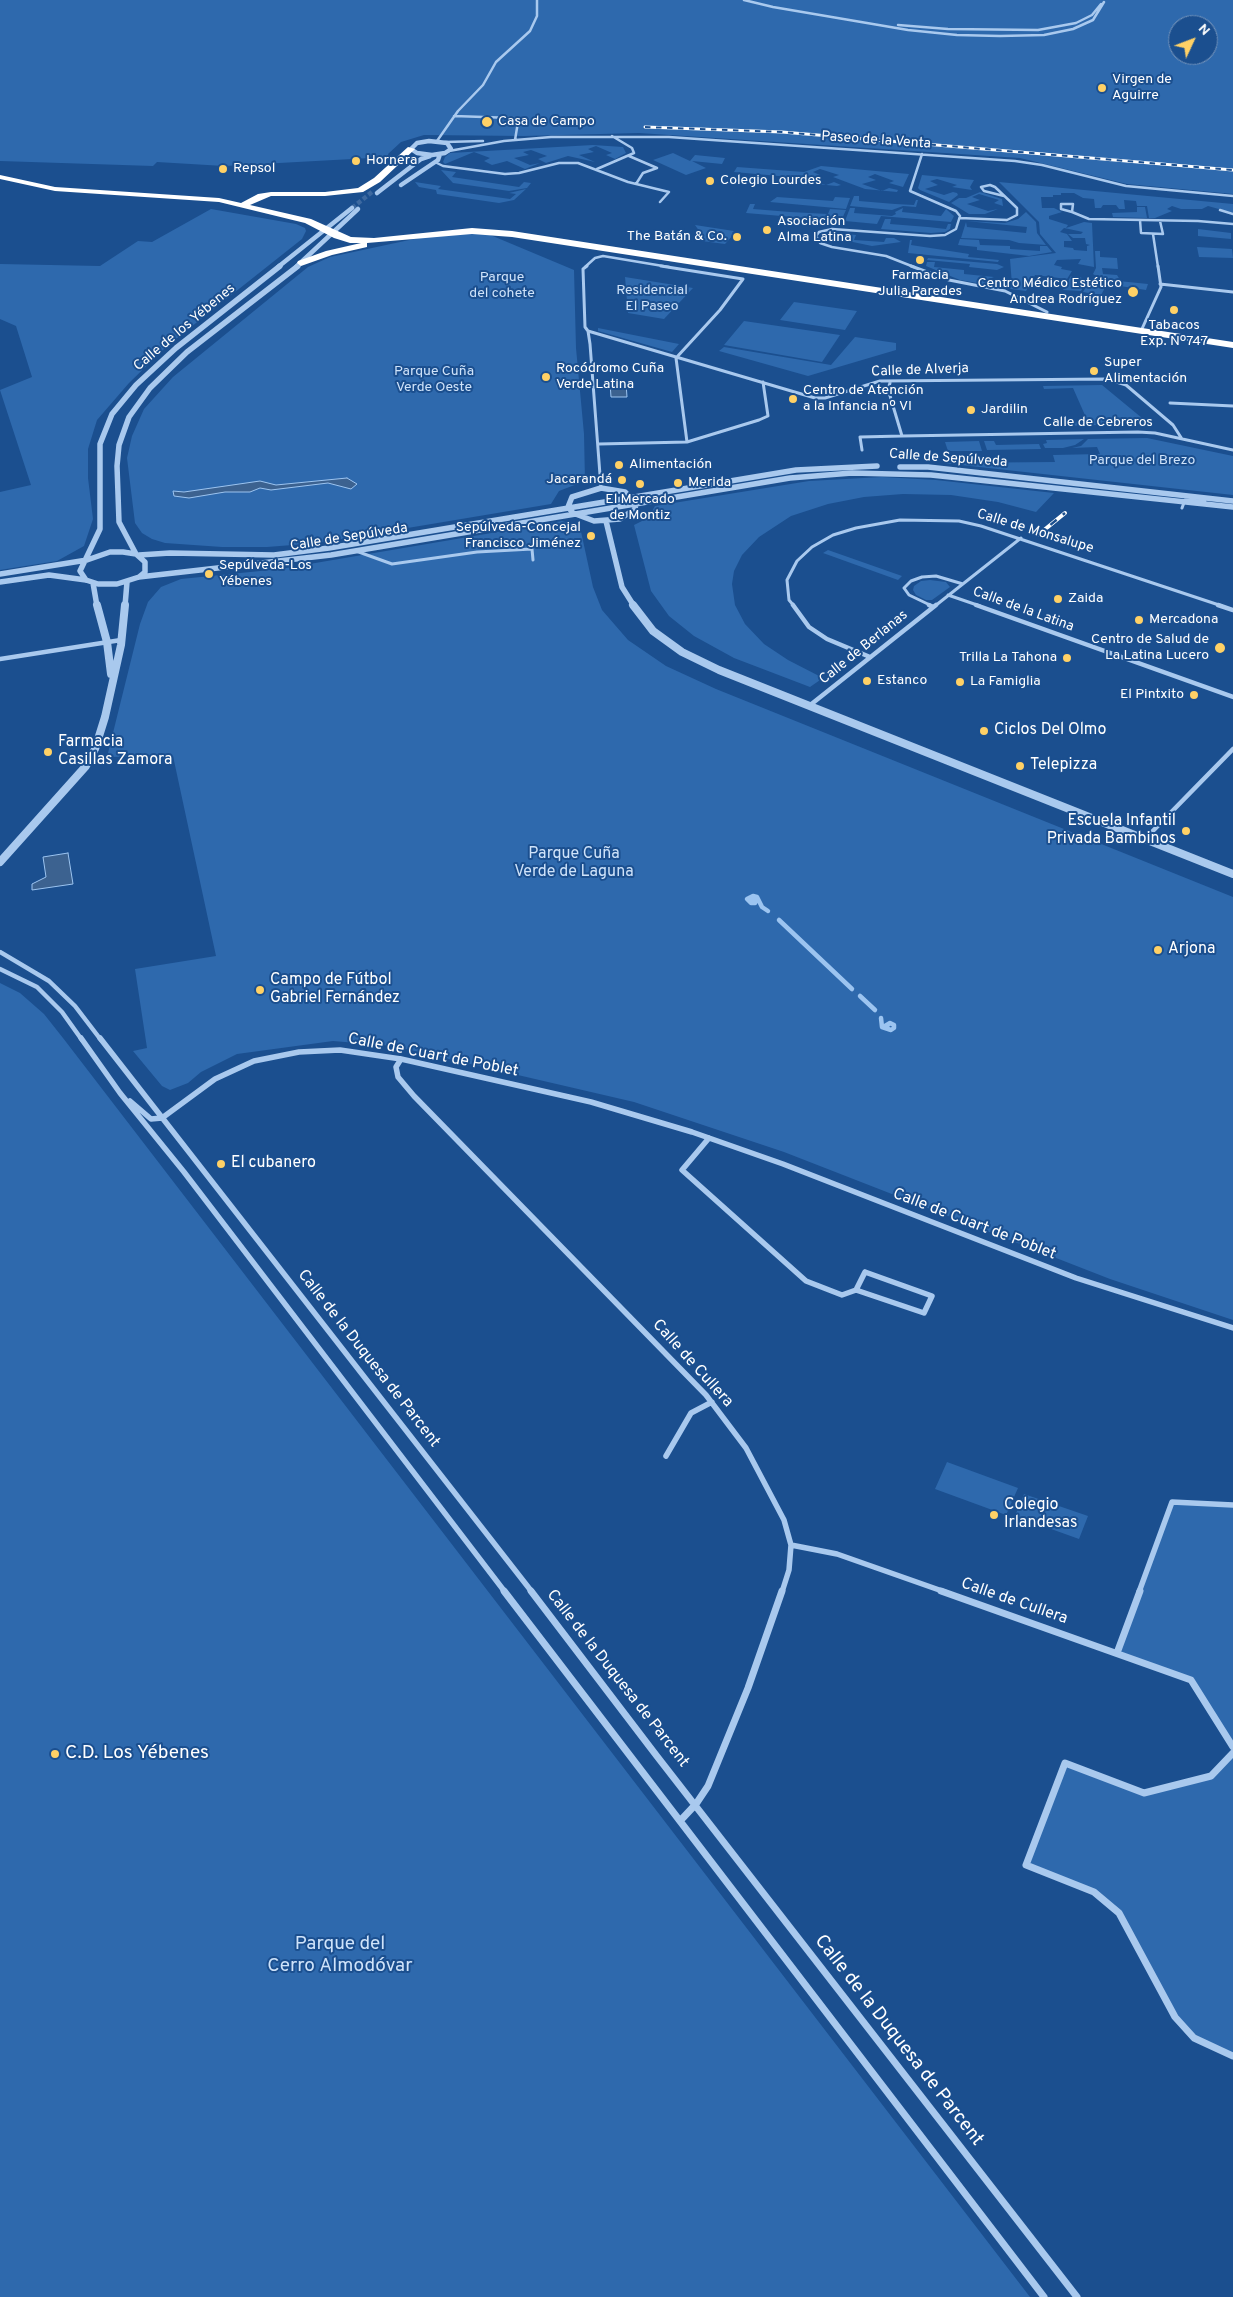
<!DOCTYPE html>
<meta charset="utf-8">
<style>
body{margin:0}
#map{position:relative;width:1233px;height:2297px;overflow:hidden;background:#1b4f8f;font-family:Overpass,sans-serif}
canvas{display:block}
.north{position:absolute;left:1168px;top:15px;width:50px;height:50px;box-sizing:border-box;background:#1b4f8f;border:1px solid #7695bc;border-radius:50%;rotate:47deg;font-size:14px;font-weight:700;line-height:20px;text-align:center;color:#fff}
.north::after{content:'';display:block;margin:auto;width:18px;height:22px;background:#ffd166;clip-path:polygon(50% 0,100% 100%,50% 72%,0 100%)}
</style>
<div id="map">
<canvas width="1233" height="2297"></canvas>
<div class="north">N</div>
</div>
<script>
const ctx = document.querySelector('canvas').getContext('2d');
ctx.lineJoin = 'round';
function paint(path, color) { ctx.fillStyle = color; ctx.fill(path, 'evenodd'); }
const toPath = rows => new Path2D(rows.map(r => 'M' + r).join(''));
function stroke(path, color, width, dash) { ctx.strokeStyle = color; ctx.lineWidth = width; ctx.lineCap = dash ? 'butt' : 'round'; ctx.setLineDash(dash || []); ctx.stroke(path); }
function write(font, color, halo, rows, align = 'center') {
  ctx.font = font + ' Overpass,sans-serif'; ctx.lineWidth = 4; ctx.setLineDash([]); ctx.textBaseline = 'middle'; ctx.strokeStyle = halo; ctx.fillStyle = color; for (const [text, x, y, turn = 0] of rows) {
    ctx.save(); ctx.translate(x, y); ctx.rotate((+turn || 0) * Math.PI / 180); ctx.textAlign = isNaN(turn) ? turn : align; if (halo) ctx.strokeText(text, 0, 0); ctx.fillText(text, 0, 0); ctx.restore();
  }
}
paint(toPath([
 [0,0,1233,0,1233,194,1127,184,1020,158,639,133,524,136,424,135,401,142,388,154,389,157,224,166,157,162,153,166,0,161],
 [1178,25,1208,25,1208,55,1178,55],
 [593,145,623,147,626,153,615,159,606,155,612,153,596,146,588,149,594,152,579,155,595,162,568,156,546,163,538,159,547,156,531,150,523,152,529,155,514,158,530,165,540,163,525,169,507,161,492,165,484,161,490,158,474,152,445,164,443,162,445,157,450,153],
 [673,153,690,161,695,155,725,158,722,164,692,161,706,168,686,175,653,160],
 [821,166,909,174,903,187,889,183,894,181,875,174,868,177,876,180,862,184,882,191,889,188,898,190,897,192,865,189,833,177,839,175,820,169,813,172,820,175,807,179,826,185,834,182,841,185,837,186,783,181,790,177,734,172,737,167,804,172],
 [441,170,456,172,452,177,519,187,524,182,531,183,527,188,509,191,453,183],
 [922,175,974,180,970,187,972,190,952,187,957,185,937,179,930,181,938,185,925,189,944,195,953,192,957,193,958,195,949,202,920,190,918,188],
 [415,182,441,186,438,189,510,199,516,194,509,193,526,189,514,200,499,203,437,194,436,190,419,187],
 [999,182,1233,204,1233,213,1208,206,1202,209,1181,209,1172,206,1167,209,1172,211,1155,218,1149,218,1147,206,1137,206,1136,201,1124,200,1125,209,1119,209,1116,205,1103,205,1101,208,1095,208,1094,199,1083,198,1074,193,1061,193,1061,195,1053,195,1053,197,1041,197,1042,208,1054,208,1062,212,1049,216,1049,219,1068,225,1066,228,1084,222,1092,223,1094,267,1078,264,1081,259,1057,260,1054,265,1062,267,1061,269,1072,271,1067,279,1035,275,1033,279,1037,280,1033,287,1029,286,1026,291,996,287,995,284,1012,285,1010,259,1056,253,1040,234,1039,222],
 [1064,228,1083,232,1081,234,1068,234,1073,238,1085,238,1086,244,1090,245,1087,246,1087,251,1074,250,1073,248,1064,247,1064,241,1072,241,1067,234,1060,232],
 [980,192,1002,199,1003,206,994,203,999,200,979,194,972,197,980,200,967,204,988,211,998,209,985,214,969,214,951,203,959,198,966,198],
 [854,196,859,196,859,201,895,204,914,205,916,200,918,200,916,207,903,206,892,210,850,206],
 [777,197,833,201,835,197,850,198,846,209,770,202],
 [750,204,755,204,753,209,790,212,828,214,830,209,846,210,841,221,746,213],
 [1137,207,1145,207,1147,218,1113,217,1112,213,1137,212],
 [850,208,855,208,854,213,892,216,896,214,895,212,903,208,902,212,941,216,946,209,954,216,951,222,881,216,877,224,845,221],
 [211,209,296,224,305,228,306,231,302,239,167,346,129,383,97,420,88,449,88,478,93,519,84,546,57,561,0,570,0,492,31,485,0,390,32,377,16,326,0,319,0,264,100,266,138,241,152,242],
 [1026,212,1036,222,1037,233,1046,245,1019,243,1009,240,961,238,966,222,967,227,1026,233,1027,227,966,221,1005,223,1018,219],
 [885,219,891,219,890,224,928,227,946,229,948,224,951,224,950,229,945,232,931,233,881,229],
 [695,225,734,231,732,233,734,234,725,244,702,241,702,235],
 [476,229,574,270,576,348,584,434,585,481,559,491,551,504,318,543,267,547,222,547,165,543,152,539,142,533,135,523,127,458,132,436,144,409,173,377,308,267,330,257,456,230],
 [1198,229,1231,233,1231,239,1198,236],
 [847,234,856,235,854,240,884,242,886,238,894,238,901,242,872,246,848,241],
 [960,239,979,240,980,245,1010,246,1010,249,1040,251,1040,246,1047,246,1052,252,1029,256,977,250,977,247,958,245],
 [910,240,912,240,911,245,969,254,968,257,999,260,998,262,908,253],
 [1197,247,1232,249,1233,258,1199,257],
 [1095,251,1100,251,1100,257,1117,258,1118,269,1102,268,1103,274,1117,275,1120,280,1099,278,1093,274,1096,268],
 [928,258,997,264,1004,267,997,270,969,267,970,264,927,260],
 [927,262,935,262,934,267,964,270,964,274,994,277,989,279,994,286,960,280,926,266],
 [1071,276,1080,277,1087,281,1081,291,1063,290],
 [625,277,693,288,664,319,628,313],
 [1099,279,1148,284,1146,290,1107,284,1101,295,1083,292,1089,282],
 [794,302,857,311,845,330,780,320],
 [744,321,840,335,822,362,724,345],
 [598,328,679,344,672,352,598,331],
 [855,337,896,343,896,350,808,376,719,351,724,347,831,365],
 [1102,385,1142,418,1142,424,1058,426,1057,423,1088,422,1073,388,1044,389,1043,386],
 [1147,438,1233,456,1233,495,943,463,1055,462,1053,455,1100,454,1097,447,1072,448,1081,446,1088,439],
 [1084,439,1075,445,1063,448,1045,448,1043,444,1047,443,1046,440],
 [979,441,982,451,948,451,945,442],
 [984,441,994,441,996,445,1039,444,1041,449,987,450],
 [882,477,936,480,1054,493,1036,512,998,502,951,495,903,494,864,497,828,504,791,516,759,537,742,555,734,571,732,584,735,605,745,624,764,644,788,660,823,678,810,687,734,658,694,636,669,616,651,591,634,525,648,518,655,506,809,481],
 [562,521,580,527,593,587,602,610,628,640,666,666,716,689,1233,897,1233,1320,1110,1279,784,1152,634,1102,393,1046,333,1041,237,1054,201,1072,188,1083,170,1090,162,1086,133,1051,147,1048,135,969,216,956,173,756,107,757,140,624,148,602,161,587,181,579,280,569],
 [828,550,902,576,898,580,823,553],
 [930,580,946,582,950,587,932,600,926,600,916,595,913,590,914,586,921,581],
 [0,983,20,993,44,1014,63,1038,1030,2297,0,2297],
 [947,1462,1018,1488,1006,1515,935,1489],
 [1024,1494,1088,1516,1079,1539,1015,1516],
 [1172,1502,1233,1505,1233,1747,1191,1680,1117,1653],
 [1233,1753,1233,2056,1194,2038,1175,2017,1119,1913,1094,1892,1026,1865,1065,1763,1144,1793,1211,1776]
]), '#2e69ad');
const water = toPath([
 [610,383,626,383,627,397,611,397,610,383],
 [347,478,357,484,351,489,328,483,271,490,260,488,250,492,225,492,189,498,174,496,173,491,184,492,260,481,276,485,347,478],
 [68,853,73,884,32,890,32,884,46,877,43,857,68,853]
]);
paint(water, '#3c6290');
stroke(water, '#9cc4f0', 1);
stroke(toPath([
 [753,900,756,900,755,903,751,903,747,899,753,896,757,897,762,907,768,911],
 [779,920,852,989],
 [860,996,875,1010],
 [881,1018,882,1027,891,1030,894,1028,894,1025,890,1023,885,1026,888,1025]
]), '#9cc4f0', 4.5);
stroke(toPath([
 [352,208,372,192]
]), '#3d69a0', 4.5, [4.5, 2.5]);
stroke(toPath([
 [744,0,773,7,908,30,957,35,1000,36,1044,35,1073,29,1093,20,1104,2],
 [898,25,948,29,1038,30,1076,23,1092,15,1101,4],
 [454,116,513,118,518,122,515,140],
 [437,141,458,111,483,85,496,62,530,31,537,16,537,0],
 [445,142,483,141],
 [449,151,504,141,551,137,669,137,1015,161,1042,165,1126,186,1233,196],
 [629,156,657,168,643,173,636,184],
 [435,162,443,166,505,174,519,173,559,163,578,163,628,182,669,192,660,202],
 [597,169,634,153,632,148,612,136],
 [1061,204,1073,204,1072,212,1061,209,1061,204],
 [1220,210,1233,214],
 [1072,212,1089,219,1198,221,1233,224],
 [960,218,1007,220,1017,215,1017,208,995,187,990,185,981,187,984,191,1004,196],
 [1140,220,1141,233,1163,234,1160,221],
 [1153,234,1158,267],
 [585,267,595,258,603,256,669,267],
 [914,267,886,256,832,247,820,243,816,236,819,232,832,229,930,236,945,235,956,229,960,216,956,211,910,191,922,154]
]), '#a9c9ee', 2.5);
stroke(toPath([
 [587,266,583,269,585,327,588,331,590,344,601,488],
 [661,266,743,279,720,310,676,358,687,442],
 [911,266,949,280,1005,291,1047,312],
 [1160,284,1233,292],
 [588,331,815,398,825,398,880,381,1107,379,1126,385,1173,425,1182,439],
 [1141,331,1161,287,1158,266],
 [890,383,888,389,902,436,1138,432,1155,433,1233,450],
 [1170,403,1233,406],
 [599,444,687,442,759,420,768,416,763,382],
 [862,450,860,437,902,436],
 [1182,508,1185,500,1205,501],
 [356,551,392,564,477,552,532,549,533,560],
 [948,595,980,606],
 [794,606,789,600,787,580,797,561,812,547,833,535,856,528,900,520,959,521,981,526,1222,606],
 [932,606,909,595,904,588,911,581,922,577,936,576,963,584],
 [935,606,1021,538]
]), '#a9c9ee', 3);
stroke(toPath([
 [793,605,809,627,827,639,870,657],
 [929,605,933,607],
 [976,605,1233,697],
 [1218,605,1233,610],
 [0,659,121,640],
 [809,706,936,605],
 [1145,839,1233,749],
 [0,952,49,981,75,1006,101,1040],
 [0,969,37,987,62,1012,82,1040]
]), '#a9c9ee', 4.5);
stroke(toPath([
 [81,1038,120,1093,184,1172,505,1592],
 [100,1038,532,1592],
 [401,1059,396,1067,398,1077,414,1096,706,1395,746,1448,784,1520,791,1545,789,1570,782,1592],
 [130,1101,151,1119,162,1118,215,1079,254,1061,299,1052,340,1050,401,1059,591,1102,692,1132,783,1164,1076,1278,1233,1328],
 [709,1138,682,1170,806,1281,842,1295,856,1290],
 [865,1272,932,1296,924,1313,856,1290,865,1272],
 [666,1456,691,1413,712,1402],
 [791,1545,837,1554,945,1592],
 [1139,1592,1172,1502,1233,1505]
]), '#a9c9ee', 5.5);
stroke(toPath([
 [504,1591,1044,2297],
 [531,1591,656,1755,1077,2297],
 [941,1591,1191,1680,1233,1747],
 [1117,1653,1140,1591],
 [1233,1753,1211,1776,1144,1793,1065,1763,1026,1865,1094,1892,1119,1913,1175,2017,1194,2038,1233,2056],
 [680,1821,696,1804,708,1786,748,1688,782,1591]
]), '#a9c9ee', 7);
stroke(toPath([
 [429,141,447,143,451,149,445,153,432,155,417,153,411,149,417,143,429,141],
 [401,185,438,160,440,154],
 [377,193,421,159,430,156],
 [278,267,352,208],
 [296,267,358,209]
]), '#a9c9ee', 4.5);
stroke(toPath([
 [900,467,928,467,1233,501],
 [601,488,625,492,636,503,635,509,620,519,594,521,573,513,568,507,572,497,601,488],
 [606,521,622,587,634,606],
 [136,554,119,522,117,466,119,445,129,417,150,388,187,352,298,266],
 [139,555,170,553,274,555,329,548,796,470,877,466],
 [0,574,87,560,110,552,123,552,136,554,145,562,145,572,139,577],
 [86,580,80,571,100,529,100,444,112,414,136,385,176,348,280,266],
 [0,582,49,575,86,580,98,584,117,584,139,577,331,555,790,478,852,473,931,475,1233,507],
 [93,583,97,606],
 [125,606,127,582]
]), '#a9c9ee', 5.5);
stroke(toPath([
 [97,605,107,642,111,674],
 [633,605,653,631,682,652,719,670,1233,874],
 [0,862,86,766,95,749,105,717,121,645,125,605]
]), '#a9c9ee', 8);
paint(toPath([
 [408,147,415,149,380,182,363,192,325,196,271,196,250,205,311,219,351,237,374,238,472,228,512,231,1233,342,1233,348,512,237,472,234,367,243,367,247,332,255,301,266,297,263,298,261,326,251,361,243,350,243,334,238,305,223,219,202,55,191,0,179,0,175,55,187,219,198,241,203,258,194,271,192,325,192,358,188,374,178,408,147]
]), '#fff');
const railFar1 = toPath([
 [645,127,782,132,1233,170]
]);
const rail = toPath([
 [1038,535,1065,513]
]);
stroke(railFar1, '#fff', 3);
stroke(rail, '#fff', 4);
stroke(railFar1, '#1b4f8f', 2, [5.5]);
stroke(rail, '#1b4f8f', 2.5, [8]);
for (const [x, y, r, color] of [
 [1102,88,5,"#ffd166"],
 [487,122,6,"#ffd166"],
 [356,161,5,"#ffd166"],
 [223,169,5,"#ffd166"],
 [710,181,5,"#ffd166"],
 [767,230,5,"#ffd166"],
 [737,237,5,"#ffd166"],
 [920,260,5,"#ffd166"],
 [1133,292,6,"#ffd166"],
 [1174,310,5,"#ffd166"],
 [1094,371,5,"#ffd166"],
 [546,377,5,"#ffd166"],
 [793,399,5,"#ffd166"],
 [971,410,5,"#ffd166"],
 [619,465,5,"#ffd166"],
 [622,480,5,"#ffd166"],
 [678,483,5,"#ffd166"],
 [640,484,5,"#ffd166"],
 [591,536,5,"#ffd166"],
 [209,574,5,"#ffd166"],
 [1058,599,5,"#ffd166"],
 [1139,620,5,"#ffd166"],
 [1220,648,6,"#ffd166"],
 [1067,658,5,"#ffd166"],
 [867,681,5,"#ffd166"],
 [960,682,5,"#ffd166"],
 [1194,695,5,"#ffd166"],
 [984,731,5,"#ffd166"],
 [48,752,5,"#ffd166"],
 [1020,766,5,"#ffd166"],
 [1186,831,5,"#ffd166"],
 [1158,950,5,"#ffd166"],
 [260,990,5,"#ffd166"],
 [221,1164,5,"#ffd166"],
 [994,1515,5,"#ffd166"],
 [55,1754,5,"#ffd166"]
]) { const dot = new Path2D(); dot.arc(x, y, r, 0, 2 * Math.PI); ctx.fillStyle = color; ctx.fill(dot); stroke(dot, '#1b4f8f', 2); }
write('14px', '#fff', '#1b4f8f', [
 ["Virgen de",1112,80],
 ["Aguirre",1112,96],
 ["Casa de Campo",498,122],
 ["Hornera",366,161],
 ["Repsol",233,169],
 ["Colegio Lourdes",720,181],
 ["Asociación",777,222],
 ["Alma Latina",777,238],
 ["The Batán & Co.",727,237,"right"],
 ["Farmacia",920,276,"center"],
 ["Julia Paredes",920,292,"center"],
 ["Centro Médico Estético",1122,284,"right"],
 ["Andrea Rodríguez",1122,300,"right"],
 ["Tabacos",1174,326,"center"],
 ["Exp. Nº747",1174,342,"center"],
 ["Super",1104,363],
 ["Alimentación",1104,379],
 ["Rocódromo Cuña",556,369],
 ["Verde Latina",556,385],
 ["Centro de Atención",803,391],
 ["a la Infancia nº VI",803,407],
 ["Jardilin",981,410],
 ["Alimentación",629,465],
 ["Jacarandá",612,480,"right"],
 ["Merida",688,483],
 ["El Mercado",640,500,"center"],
 ["de Montiz",640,516,"center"],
 ["Sepúlveda-Concejal",581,528,"right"],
 ["Francisco Jiménez",581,544,"right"],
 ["Sepúlveda-Los",219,566],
 ["Yébenes",219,582],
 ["Zaida",1068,599],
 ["Mercadona",1149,620],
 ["Centro de Salud de",1209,640,"right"],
 ["La Latina Lucero",1209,656,"right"],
 ["Trilla La Tahona",1057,658,"right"],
 ["Estanco",877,681],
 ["La Famiglia",970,682],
 ["El Pintxito",1184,695,"right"]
], 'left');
write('14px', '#fff', '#1b4f8f', [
 ["Paseo de la Venta",876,141,4],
 ["Calle de los Yébenes",185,328,-40],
 ["Calle de Alverja",920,371,-2],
 ["Calle de Cebreros",1098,423],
 ["Calle de Sepúlveda",948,459,4],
 ["Calle de Monsalupe",1035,532,17],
 ["Calle de Sepúlveda",349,538,-9],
 ["Calle de la Latina",1023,610,20],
 ["Calle de Berlanas",864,648,-39]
]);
write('14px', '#cfe3fa', '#1b4f8f', [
 ["Parque",502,278],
 ["del cohete",502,294],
 ["Residencial",652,291],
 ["El Paseo",652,307],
 ["Parque Cuña",434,372],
 ["Verde Oeste",434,388],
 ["Parque del Brezo",1142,461]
]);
write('16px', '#fff', '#1b4f8f', [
 ["Ciclos Del Olmo",994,731],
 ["Farmacia",58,743],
 ["Casillas Zamora",58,761],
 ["Telepizza",1030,766],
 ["Escuela Infantil",1176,822,"right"],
 ["Privada Bambinos",1176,840,"right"],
 ["Arjona",1168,950],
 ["Campo de Fútbol",270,981],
 ["Gabriel Fernández",270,999],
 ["El cubanero",231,1164],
 ["Colegio",1004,1506],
 ["Irlandesas",1004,1524]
], 'left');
write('16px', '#cfe3fa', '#1b4f8f', [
 ["Parque Cuña",574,855],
 ["Verde de Laguna",574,873]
]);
write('16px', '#fff', '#1b4f8f', [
 ["Calle de Cuart de Poblet",433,1056,11],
 ["Calle de Cuart de Poblet",974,1225,21],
 ["Calle de la Duquesa de Parcent",368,1359,52],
 ["Calle de Cullera",692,1364,48],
 ["Calle de Cullera",1014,1602,19],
 ["Calle de la Duquesa de Parcent",617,1679,52]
]);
write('19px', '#fff', '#1b4f8f', [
 ["C.D. Los Yébenes",65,1754]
], 'left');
write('19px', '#cfe3fa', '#1b4f8f', [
 ["Parque del",340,1945],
 ["Cerro Almodóvar",340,1967]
]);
write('19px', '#fff', '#1b4f8f', [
 ["Calle de la Duquesa de Parcent",898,2041,52]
]);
</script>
